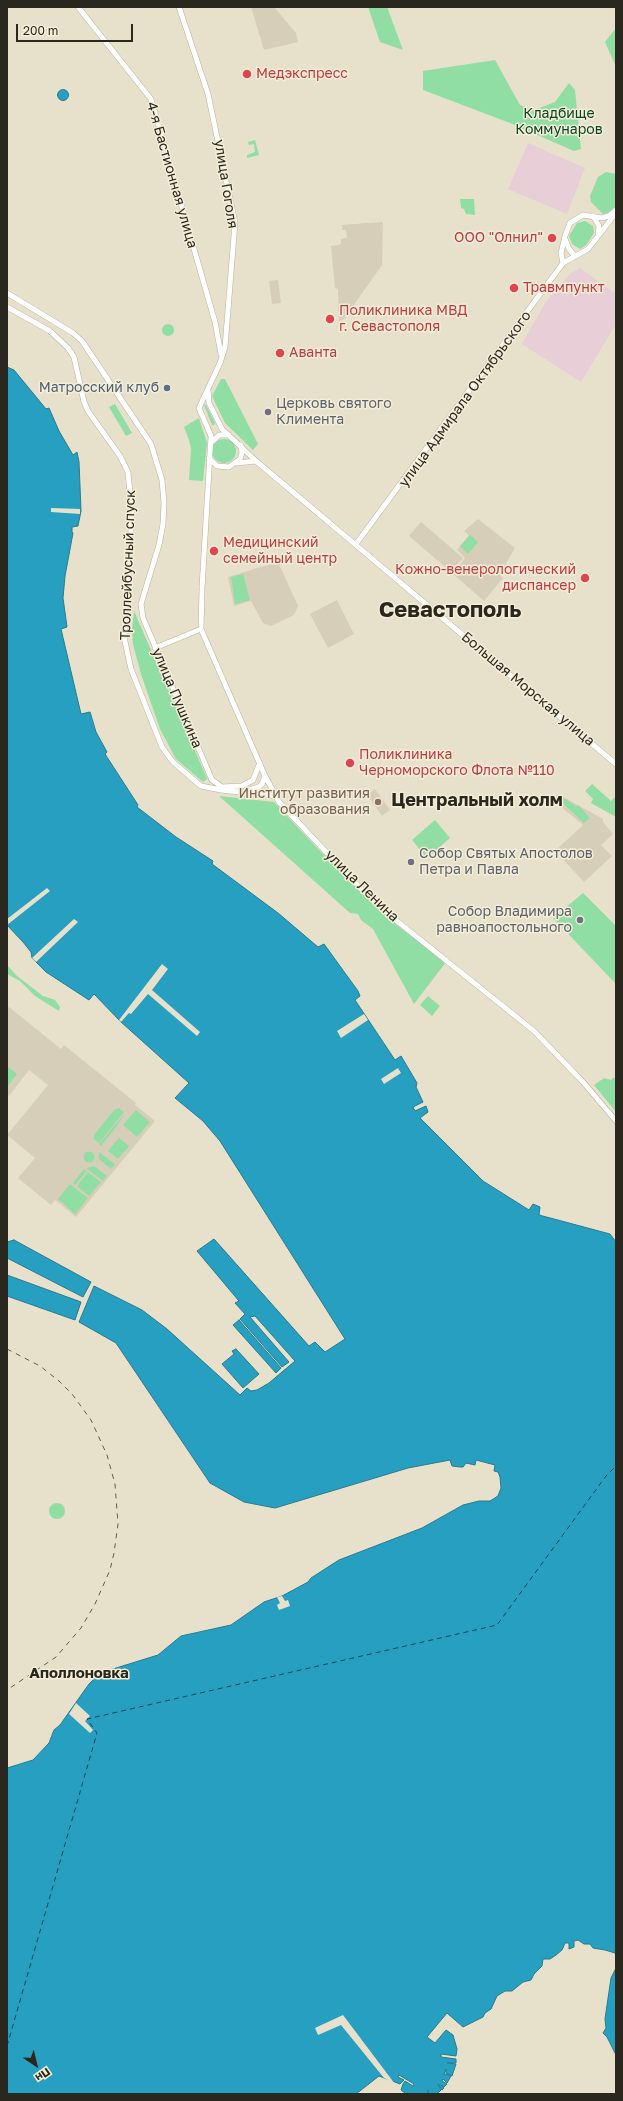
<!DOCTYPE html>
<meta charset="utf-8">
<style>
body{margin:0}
#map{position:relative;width:623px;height:2101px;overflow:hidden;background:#e7e0ca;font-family:"Golos Text",sans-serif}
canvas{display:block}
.frame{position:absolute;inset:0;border:8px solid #2a271f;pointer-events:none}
.north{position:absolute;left:16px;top:2045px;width:40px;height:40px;-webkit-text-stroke:3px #f4edd7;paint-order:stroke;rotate:145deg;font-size:11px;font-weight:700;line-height:16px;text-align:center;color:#2a271f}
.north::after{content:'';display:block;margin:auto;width:14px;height:18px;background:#2a271f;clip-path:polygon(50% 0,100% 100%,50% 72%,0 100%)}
.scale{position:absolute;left:16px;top:24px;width:117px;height:18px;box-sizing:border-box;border:2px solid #2a271f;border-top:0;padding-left:5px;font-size:12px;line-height:14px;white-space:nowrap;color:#2a271f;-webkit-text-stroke:3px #f4edd7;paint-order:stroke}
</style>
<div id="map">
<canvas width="623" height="2101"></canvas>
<div class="frame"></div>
<div class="north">Пн</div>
<div class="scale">200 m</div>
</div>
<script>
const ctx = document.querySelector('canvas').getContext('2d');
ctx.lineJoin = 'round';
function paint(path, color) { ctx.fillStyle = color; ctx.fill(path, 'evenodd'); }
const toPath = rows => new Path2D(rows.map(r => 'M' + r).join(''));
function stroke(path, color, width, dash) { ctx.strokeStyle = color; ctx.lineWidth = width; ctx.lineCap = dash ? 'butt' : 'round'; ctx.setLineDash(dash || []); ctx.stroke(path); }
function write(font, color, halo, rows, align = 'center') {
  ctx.font = font + ' "Golos Text",sans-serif'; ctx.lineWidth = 3; ctx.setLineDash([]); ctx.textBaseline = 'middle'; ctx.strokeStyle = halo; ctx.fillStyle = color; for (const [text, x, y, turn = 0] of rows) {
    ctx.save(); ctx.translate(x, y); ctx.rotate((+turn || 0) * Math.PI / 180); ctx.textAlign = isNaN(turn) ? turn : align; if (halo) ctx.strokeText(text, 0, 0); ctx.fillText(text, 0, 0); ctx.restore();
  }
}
paint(toPath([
 [528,143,585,168,567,214,508,189],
 [580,268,616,294,616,324,581,382,522,344,545,303,570,274]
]), '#e7ced7');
paint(toPath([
 [251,7,274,7,296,33,298,42,264,50],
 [383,222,382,265,344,319,339,321,338,289,335,288,331,246,339,245,341,243,341,239,347,238,346,230,342,230,342,225],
 [278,280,281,303,272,304,269,281],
 [478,519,515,548,505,565,498,573,503,578,484,601,453,574,465,558,457,550,469,535,464,531],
 [421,522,463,558,451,572,409,536],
 [278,562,298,606,294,615,271,626,263,623,251,601,234,606,228,577],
 [337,600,354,634,328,648,310,614],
 [375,789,390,810,382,816,367,795],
 [558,794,603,819,603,822,613,834,601,845,612,856,584,882,555,851,583,825,553,800],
 [9,1007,61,1049,64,1045,136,1103,135,1105,155,1121,76,1217,55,1200,51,1205,18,1178,35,1158,7,1135,48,1085,29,1070,9,1096,7,1094,7,1009]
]), '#d7ceba');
paint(toPath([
 [368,7,387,7,403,50,380,42],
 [616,28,616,67,605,42],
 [495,60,520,105,534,110,555,102,569,83,575,90,581,149,574,151,510,123,423,90,423,71],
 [255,140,259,155,247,158,247,155,255,152,254,144,249,145,248,142],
 [606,172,616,174,616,206,610,212,603,214,591,202,590,196,598,177],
 [460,199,474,199,475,215,466,214,464,209,461,208],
 [585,221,593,226,594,233,586,245,580,249,572,244,569,236,577,223],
 '162 330a6 6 0 1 1 12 0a6 6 0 1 1-12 0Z',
 [221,379,225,379,258,444,253,450,225,423,212,396],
 [115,404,132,433,126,436,109,407],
 [204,405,206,405,215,423,214,425,212,425],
 [199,418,207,443,203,481,189,480,191,449,189,440,184,427],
 '212 451a12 12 0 1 1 24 0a12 12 0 1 1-24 0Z',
 [470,535,478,542,468,554,460,546],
 [243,574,250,600,235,604,231,577],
 [134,611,206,776,207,779,203,782,176,759,160,729,141,674,133,644,132,630],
 [592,784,611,801,616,796,616,817,591,803,593,799,585,791],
 [558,794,576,806,573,810,578,805,590,818,584,823,556,797],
 [219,796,274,802,321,852,385,916,446,962,414,1004,373,929,361,920,358,914,350,913],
 [435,820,450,838,427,858,412,840],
 [583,893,616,926,616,984,553,918],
 [7,965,17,976,43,996,55,1000,60,1007,59,1011,35,996,20,981,7,974],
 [428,996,440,1006,432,1016,420,1005],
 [7,1066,17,1074,7,1087],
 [614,1077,616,1080,616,1112,594,1085,604,1078,611,1080],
 [119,1108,124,1112,99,1143,94,1139,94,1135,114,1110],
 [136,1110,150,1122,137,1137,123,1125],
 [125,1113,117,1126,101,1146,99,1144],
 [119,1138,129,1146,118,1159,108,1151],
 '83.5 1157a5.5 5.5 0 1 1 11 0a5.5 5.5 0 1 1-11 0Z',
 [99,1152,115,1164,111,1169,99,1159],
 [94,1166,107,1176,103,1181,86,1168],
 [84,1169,87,1171,75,1185,73,1183],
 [88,1172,101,1182,89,1196,77,1186],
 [70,1184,88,1198,75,1214,58,1199],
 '49 1511a8 8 0 1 1 16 0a8 8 0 1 1-16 0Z'
]), '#90dea4');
const water = toPath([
 '57.5 95a5.5 5.5 0 1 1 11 0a5.5 5.5 0 1 1-11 0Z',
 [7,367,14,370,46,409,49,408,59,431,73,455,77,452,79,462,81,511,78,526,72,527,72,532,73,533,65,576,63,598,67,627,61,629,81,714,90,712,96,732,107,752,105,754,138,805,137,807,176,837,213,861,212,864,278,913,318,947,324,944,358,991,360,996,355,1000,395,1060,401,1056,417,1083,416,1087,423,1102,413,1107,415,1111,426,1106,428,1112,420,1118,483,1181,529,1210,533,1204,540,1207,539,1215,610,1234,616,1242,616,1955,615,1953,605,1950,593,1948,590,1944,584,1944,578,1940,574,1941,574,1947,569,1949,569,1943,565,1943,562,1950,556,1955,550,1959,543,1959,542,1966,534,1974,531,1980,523,1982,512,1991,505,1991,497,1996,491,2009,485,2013,483,2017,463,2027,447,2013,427,2037,435,2043,446,2030,453,2035,457,2049,456,2056,441,2054,441,2057,456,2059,456,2063,447,2063,456,2064,452,2076,446,2073,446,2069,444,2075,446,2074,451,2076,447,2083,443,2079,442,2081,447,2084,444,2087,441,2085,444,2088,442,2090,438,2084,441,2090,437,2094,429,2094,428,2090,428,2094,406,2094,401,2090,403,2084,405,2081,413,2086,414,2084,399,2075,398,2077,404,2080,400,2084,379,2076,356,2094,7,2094,7,1768,33,1760,49,1743,54,1730,60,1725,89,1684,100,1673,158,1655,181,1636,231,1625,264,1602,282,1596,308,1582,311,1578,339,1560,422,1528,463,1505,479,1501,490,1501,498,1496,501,1488,500,1477,498,1472,494,1471,495,1465,476,1460,475,1465,466,1463,463,1467,460,1467,452,1466,450,1460,408,1468,275,1508,244,1502,210,1483,116,1343,79,1322,94,1286,142,1310,167,1329,240,1395,247,1388,251,1391,257,1390,269,1383,295,1361,255,1316,250,1317,289,1362,282,1367,240,1319,245,1314,235,1303,239,1301,197,1251,214,1239,309,1346,315,1342,325,1352,345,1339,220,1141,203,1121,175,1098,189,1083,121,1022,94,994,89,1000,46,972,32,958,31,952,23,942,7,925,7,367],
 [14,1240,91,1282,83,1297,7,1258,7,1242,14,1240],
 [7,1275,81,1302,75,1320,7,1296,7,1275],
 [239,1320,281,1368,276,1373,233,1325,239,1320],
 [236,1349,259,1374,243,1388,222,1364,234,1354,232,1351,236,1349],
 [616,1968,616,2055,607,2037,603,2033,606,2028,605,2019,611,1978,616,1968]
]);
paint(water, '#269fc1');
stroke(water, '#277b90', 1);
paint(toPath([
 [51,508,80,509,80,514,51,512],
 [47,888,50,891,7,925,7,919],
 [74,919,78,922,36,962,32,958],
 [162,964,168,969,152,990,200,1032,197,1036,148,994,131,1014,129,1013,121,1022,119,1020],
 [364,1014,368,1020,341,1038,337,1031],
 [398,1068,401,1073,384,1084,381,1079],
 [282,1596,285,1601,288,1600,290,1606,279,1610,277,1605,280,1603,277,1597],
 [76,1703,90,1716,85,1721,93,1730,90,1733,69,1714],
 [343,2015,395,2084,384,2078,341,2025,318,2035,315,2028]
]), '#e7e0ca');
stroke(toPath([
 [7,2046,97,1733,87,1719,497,1625,606,1476,616,1466]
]), '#154554', 1, [5, 4]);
const secondary = toPath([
 [78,7,151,99,215,322,221,354],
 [179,7,208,94,235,223,225,347,220,363,199,408,211,436,202,588],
 [593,216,599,226,598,236],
 [565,239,569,249,575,256],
 [563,263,561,253,565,236,570,223,583,215,602,218,609,216,616,210],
 [7,293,73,333,82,341,151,444,162,480,164,503,163,524,159,545,141,604,143,618,212,780,222,787,242,786,253,780,259,765],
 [7,307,50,331,68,348,74,357,84,402,88,411,120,456,128,472,132,514,124,637,131,669,162,747,173,762,201,786,221,790,275,796],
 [208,390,209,403,222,429,256,461,616,764],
 [211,443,219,435,229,435],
 [209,458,217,466,229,467,240,459,242,453,241,445],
 [237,463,256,461],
 [356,544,563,263,588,249,616,213],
 [202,590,201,629,265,776,279,802,364,892,387,913,534,1031,583,1082,616,1121],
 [155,648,201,629],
 [249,790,259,787,262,784,265,776]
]);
stroke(secondary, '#b8b19c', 6);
stroke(secondary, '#fff', 5);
stroke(toPath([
 [7,1349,40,1366,59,1381,72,1394,91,1420,107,1455,115,1484,118,1524,114,1553,110,1570,95,1604,81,1628,56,1657,7,1690]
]), '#615d51', 1, [5, 5]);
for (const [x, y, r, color] of [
 [247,74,5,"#e0444e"],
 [552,238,5,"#e0444e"],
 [514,288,5,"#e0444e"],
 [330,319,5,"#e0444e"],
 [280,353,5,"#e0444e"],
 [167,388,4,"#5c6f8a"],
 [268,412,4,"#6b7280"],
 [214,551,5,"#e0444e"],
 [585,578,5,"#e0444e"],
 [350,763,5,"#e0444e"],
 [378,802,4,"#8d6e63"],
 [411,862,4,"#6b7280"],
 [580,920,4,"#6b7280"]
]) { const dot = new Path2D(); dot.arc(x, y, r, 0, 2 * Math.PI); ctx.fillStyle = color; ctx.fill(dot); stroke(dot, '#f4edd7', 1.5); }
write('14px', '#be3a42', '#f4edd7', [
 ["Медэкспресс",256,74],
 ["ООО \"Олнил\"",543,238,"right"],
 ["Травмпункт",523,288],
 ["Поликлиника МВД",339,311],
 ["г. Севастополя",339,327],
 ["Аванта",289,353],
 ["Медицинский",223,543],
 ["семейный центр",223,559],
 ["Кожно-венерологический",576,570,"right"],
 ["диспансер",576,586,"right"],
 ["Поликлиника",359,755],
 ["Черноморского Флота №110",359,771]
], 'left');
write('14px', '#0b4622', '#f4edd7', [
 ["Кладбище",559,114],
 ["Коммунаров",559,130]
]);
write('14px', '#2a271f', '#f4edd7', [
 ["4-я Бастионная улица",172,175,74],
 ["улица Гоголя",226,184,81],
 ["улица Адмирала Октябрьского",465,399,-54],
 ["Троллейбусный спуск",128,565,-88],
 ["Большая Морская улица",528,689,40],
 ["улица Пушкина",177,698,67],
 ["улица Ленина",362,886,44]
]);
write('14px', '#4e5e75', '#f4edd7', [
 ["Матросский клуб",159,388]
], 'right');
write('14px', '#5b616d', '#f4edd7', [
 ["Церковь святого",276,404],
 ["Климента",276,420],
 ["Собор Святых Апостолов",419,854],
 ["Петра и Павла",419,870],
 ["Собор Владимира",572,912,"right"],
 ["равноапостольного",572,928,"right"]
], 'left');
write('14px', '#785e54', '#f4edd7', [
 ["Институт развития",370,794],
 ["образования",370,810]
], 'right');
write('bold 15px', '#2a271f', '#f4edd7', [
 ["Аполлоновка",79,1673]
]);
write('bold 18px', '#2a271f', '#f4edd7', [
 ["Центральный холм",477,800]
]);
write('bold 22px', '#2a271f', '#f4edd7', [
 ["Севастополь",450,610]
]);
</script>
